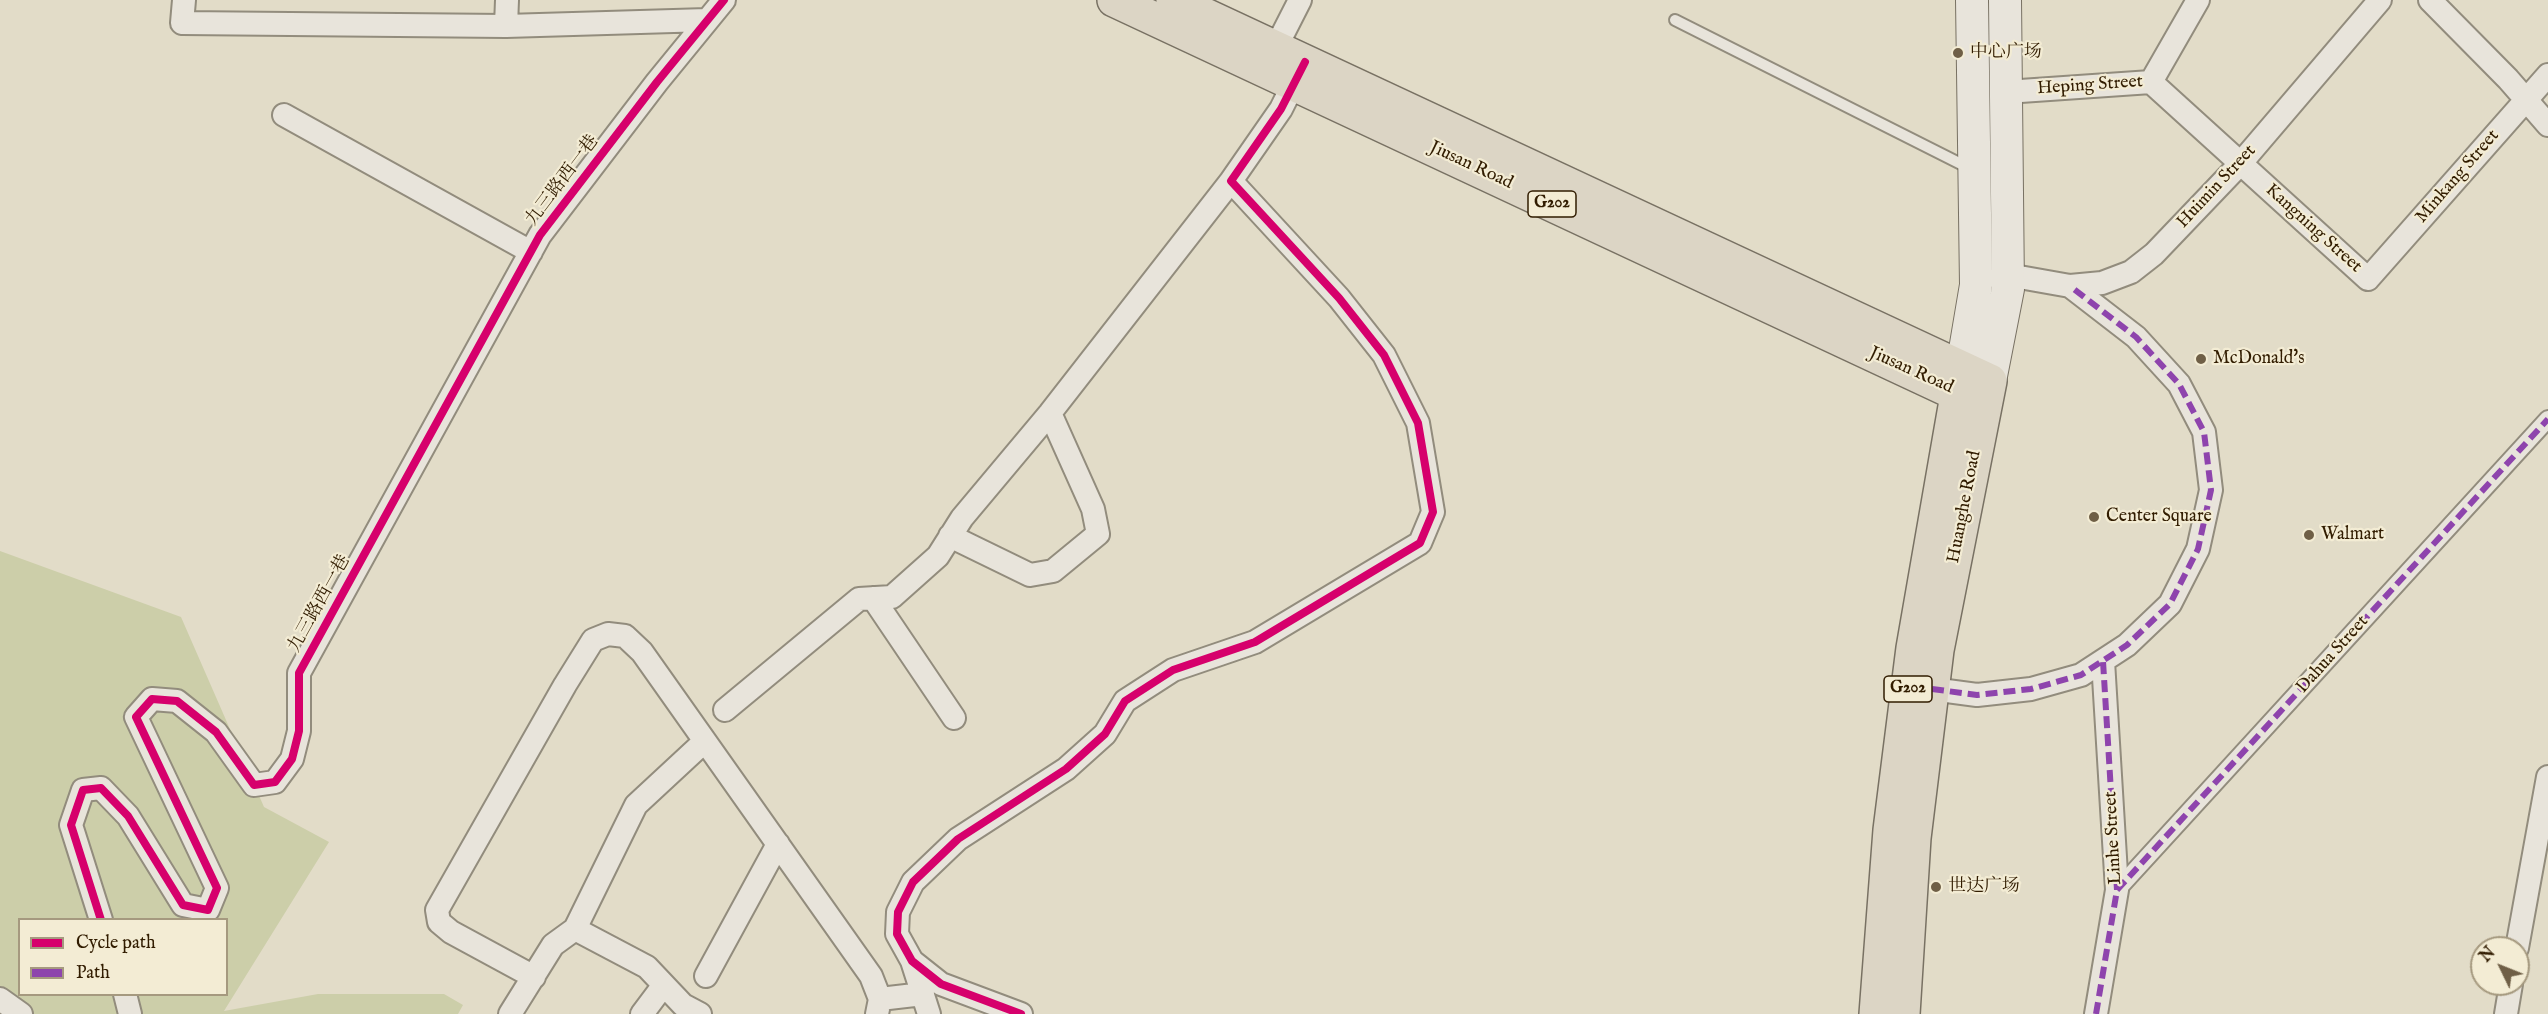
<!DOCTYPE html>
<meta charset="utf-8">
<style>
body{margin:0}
#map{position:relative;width:2548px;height:1014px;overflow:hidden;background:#e2dcc8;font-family:"IM FELL English",serif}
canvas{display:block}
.legend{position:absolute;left:18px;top:918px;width:210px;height:78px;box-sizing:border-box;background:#f3ecd4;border:2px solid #a5997f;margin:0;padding:8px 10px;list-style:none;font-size:18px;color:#311c00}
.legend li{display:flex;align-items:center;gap:12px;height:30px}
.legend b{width:30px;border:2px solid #a5997f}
.north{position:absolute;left:2470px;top:936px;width:60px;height:60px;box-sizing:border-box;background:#f3ecd4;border:2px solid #a5997f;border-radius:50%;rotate:313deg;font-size:16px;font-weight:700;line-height:24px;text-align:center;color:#311c00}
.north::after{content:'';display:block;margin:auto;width:21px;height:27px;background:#6f5f46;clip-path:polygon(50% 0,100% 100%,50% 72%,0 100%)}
</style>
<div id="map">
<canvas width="2548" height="1014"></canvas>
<ul class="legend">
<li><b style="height:8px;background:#d6006c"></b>Cycle path</li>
<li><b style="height:8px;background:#8e44ad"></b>Path</li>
</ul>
<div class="north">N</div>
</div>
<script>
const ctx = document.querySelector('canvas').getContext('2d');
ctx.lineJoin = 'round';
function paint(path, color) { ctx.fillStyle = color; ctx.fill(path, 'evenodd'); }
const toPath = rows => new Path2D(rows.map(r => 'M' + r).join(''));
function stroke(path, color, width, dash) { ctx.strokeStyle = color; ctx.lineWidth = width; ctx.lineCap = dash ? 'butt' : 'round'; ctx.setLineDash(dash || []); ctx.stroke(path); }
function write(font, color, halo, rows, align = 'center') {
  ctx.font = font + ' "IM FELL English","Noto Serif SC",serif'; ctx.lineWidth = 4.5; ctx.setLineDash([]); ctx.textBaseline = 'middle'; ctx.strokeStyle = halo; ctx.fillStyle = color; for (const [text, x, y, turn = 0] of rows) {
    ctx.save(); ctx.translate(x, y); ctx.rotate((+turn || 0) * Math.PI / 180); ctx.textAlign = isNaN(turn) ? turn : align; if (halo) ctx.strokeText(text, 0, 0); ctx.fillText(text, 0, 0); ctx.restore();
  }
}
paint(toPath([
 [0,551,181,617,264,807,329,842,224,1011,318,994,444,994,463,1005,458,1014,0,1014],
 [20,920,226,920,226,994,20,994]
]), '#cccea9');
const service = toPath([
 [1675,20,1971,169]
]);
const pedestrian = toPath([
 [2117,890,2548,419]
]);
const minor = toPath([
 [184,0,182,23,506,26,707,20],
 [2430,0,2508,79,2548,125],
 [506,26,507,0],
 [1269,61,1300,0],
 [2151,82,2368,279,2548,75],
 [2006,92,2151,82,2198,0],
 [284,115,531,252],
 [2008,275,2070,286,2102,283,2131,272,2154,254,2240,164,2380,0],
 [950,536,1030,575,1053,571,1098,534,1093,509,1050,413],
 [873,598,954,718],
 [1932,689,1977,695,2031,689,2081,675,2127,645,2170,604,2198,549,2211,490,2204,432,2179,384,2136,337,2070,286],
 [725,710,859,599,892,597,938,556,962,518,1050,413,1231,181],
 [101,920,71,825,83,790,101,788,128,816,183,905,208,910,217,888,136,717,152,699,177,701,216,732,254,785,275,782,292,759,299,731,299,673,540,235,657,82,724,0],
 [575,929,647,967,683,1005,700,1014],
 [2517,948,2548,777],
 [912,961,929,1014],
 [706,976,778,844],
 [534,977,451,932,439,922,437,910,565,685,593,640,608,634,625,636,642,652,871,976,880,999,877,1014],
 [125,994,130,1014],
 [0,999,21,1014],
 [880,999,923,994],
 [510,1014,553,945,575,929,636,805,705,741],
 [642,1014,663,986],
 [1021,1014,941,984,912,961,897,934,898,912,913,882,958,839,1066,769,1105,734,1125,701,1173,670,1255,642,1420,543,1433,512,1418,423,1384,355,1339,298,1231,181,1281,109,1300,71],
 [2096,1014,2117,890,2103,661],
 [2506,1014,2511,984]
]);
const secondary = toPath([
 [1962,368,1976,285,1972,0],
 [1990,381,2008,289,2005,0]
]);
const trunk = toPath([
 [1114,0,1957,394,1990,381],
 [1173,0,1990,381],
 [1876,1014,1890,830,1913,648,1961,372],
 [1903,1014,1914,838,1937,650,1990,381]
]);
stroke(service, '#928c7d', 14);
stroke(pedestrian, '#928c7d', 20);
stroke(minor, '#928c7d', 26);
stroke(secondary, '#787163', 34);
stroke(trunk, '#787163', 36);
stroke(service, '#e8e4db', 10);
stroke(pedestrian, '#e8e4db', 16);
stroke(minor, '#e8e4db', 22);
stroke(secondary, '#e8e4db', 32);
stroke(trunk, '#dcd5c5', 33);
stroke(toPath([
 [1932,689,1977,695,2031,689,2081,675,2127,645,2170,604,2198,549,2211,490,2204,432,2179,384,2136,337,2070,286],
 [2117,890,2548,419],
 [2096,1014,2117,890,2103,661]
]), '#8e44ad', 6, [12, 6]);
stroke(toPath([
 [101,920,71,825,83,790,101,788,128,816,183,905,208,910,217,888,136,717,152,699,177,701,216,732,254,785,275,782,292,759,299,731,299,673,540,235,657,82,724,0],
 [1021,1014,941,984,912,961,897,934,898,912,913,882,958,839,1066,769,1105,734,1125,701,1173,670,1255,642,1420,543,1433,512,1418,423,1384,355,1339,298,1231,181,1281,109,1305,62]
]), '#d6006c', 8);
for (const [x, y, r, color] of [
 [1958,53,6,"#6f5f46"],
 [2201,359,6,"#6f5f46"],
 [2094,517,6,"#6f5f46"],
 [2309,535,6,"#6f5f46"],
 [1936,887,6,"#6f5f46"]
]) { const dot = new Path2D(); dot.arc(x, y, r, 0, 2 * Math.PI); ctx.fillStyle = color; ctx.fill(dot); stroke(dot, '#f3ecd4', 2); }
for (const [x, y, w] of [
 [1552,204,48],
 [1908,689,48]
]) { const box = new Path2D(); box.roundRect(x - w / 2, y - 13, w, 26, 4.5); ctx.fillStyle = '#f3ecd4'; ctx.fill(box); stroke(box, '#311c00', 1.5); }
write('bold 16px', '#311c00', null, [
 ["G202",1552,204],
 ["G202",1908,689]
]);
write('18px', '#311c00', '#f3ecd4', [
 ["中心广场",1970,53],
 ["McDonald's",2213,359],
 ["Center Square",2106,517],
 ["Walmart",2321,535],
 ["世达广场",1948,887]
], 'left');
write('18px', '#311c00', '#f3ecd4', [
 ["Heping Street",2090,86,-4],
 ["Jiusan Road",1471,166,25],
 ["Minkang Street",2458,177,-49],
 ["九三路西一巷",563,181,-53],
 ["Huimin Street",2217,187,-47],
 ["Kangning Street",2313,229,42],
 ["Jiusan Road",1911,371,24],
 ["Huanghe Road",1965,507,-79],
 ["九三路西一巷",320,604,-61],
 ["Dahua Street",2333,655,-48],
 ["Linhe Street",2114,838,-93]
]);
</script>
